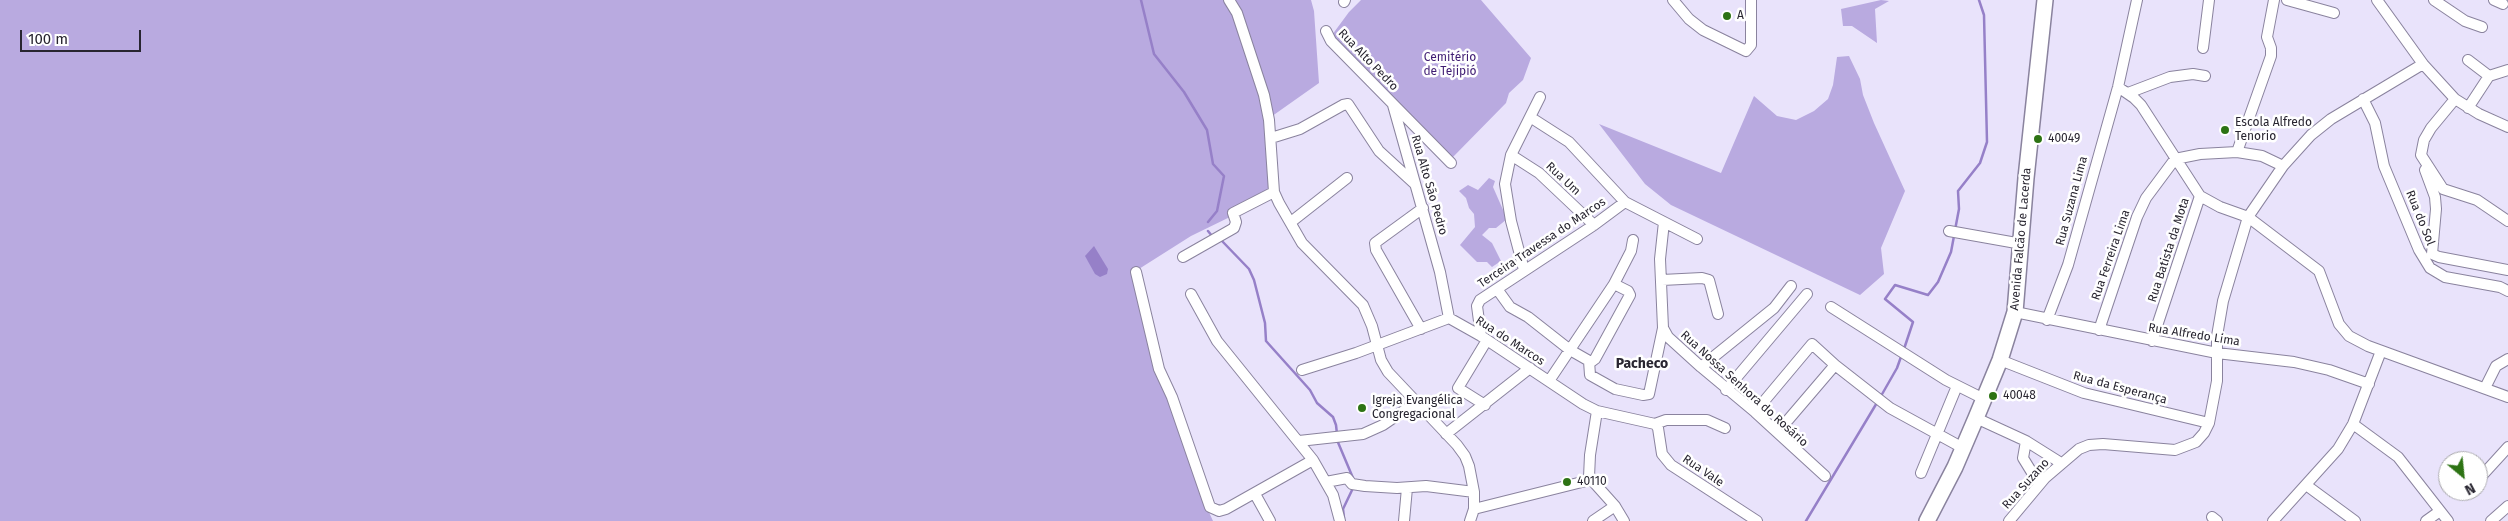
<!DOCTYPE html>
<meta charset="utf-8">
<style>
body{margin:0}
#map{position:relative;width:2508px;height:521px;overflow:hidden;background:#e9e3fb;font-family:"Fira Sans",sans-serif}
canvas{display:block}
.north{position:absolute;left:2438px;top:451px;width:50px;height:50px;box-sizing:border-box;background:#fff;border:1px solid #a9a8ac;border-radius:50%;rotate:152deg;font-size:14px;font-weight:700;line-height:20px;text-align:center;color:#282530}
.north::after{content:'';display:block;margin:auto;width:18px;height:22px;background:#2d7314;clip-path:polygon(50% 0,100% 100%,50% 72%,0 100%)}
.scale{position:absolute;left:20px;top:30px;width:121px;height:22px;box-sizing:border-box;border:2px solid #282530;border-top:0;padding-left:6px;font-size:15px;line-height:18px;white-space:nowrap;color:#282530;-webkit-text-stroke:4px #fff;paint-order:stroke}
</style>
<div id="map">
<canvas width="2508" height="521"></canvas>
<div class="north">N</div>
<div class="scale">100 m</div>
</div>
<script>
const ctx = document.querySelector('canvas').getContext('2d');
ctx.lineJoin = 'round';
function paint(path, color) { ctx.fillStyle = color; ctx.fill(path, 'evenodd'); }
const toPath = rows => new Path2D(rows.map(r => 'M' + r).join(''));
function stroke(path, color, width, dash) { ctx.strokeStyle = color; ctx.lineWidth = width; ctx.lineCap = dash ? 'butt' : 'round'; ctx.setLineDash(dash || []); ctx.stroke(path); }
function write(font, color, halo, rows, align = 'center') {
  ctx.font = font + ' "Fira Sans",sans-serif'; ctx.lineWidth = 5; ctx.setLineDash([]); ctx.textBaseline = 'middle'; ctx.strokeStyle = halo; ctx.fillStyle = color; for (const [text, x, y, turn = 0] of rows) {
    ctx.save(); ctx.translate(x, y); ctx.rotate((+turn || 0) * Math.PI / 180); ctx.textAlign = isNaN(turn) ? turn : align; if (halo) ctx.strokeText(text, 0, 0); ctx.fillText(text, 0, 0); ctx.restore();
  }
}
paint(toPath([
 [0,0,1311,0,1314,11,1319,83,1268,119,1273,196,1191,236,1131,274,1207,508,1213,521,0,521],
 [1361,0,1481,0,1531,58,1523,80,1509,93,1506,103,1453,157,1434,141,1332,35,1349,12],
 [1881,0,1889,1,1875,9,1877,43,1852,26,1843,26,1841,9],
 [1849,56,1860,79,1863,95,1874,123,1905,191,1881,248,1884,274,1860,295,1671,205,1645,184,1599,124,1721,173,1754,96,1777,116,1796,120,1814,111,1828,99,1833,85,1837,57],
 [1489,178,1495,181,1493,187,1507,219,1496,228,1489,228,1482,235,1492,243,1501,261,1492,267,1487,262,1477,262,1460,245,1475,227,1474,214,1469,208,1466,198,1459,191,1468,185,1478,190]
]), '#b9aae0');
paint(toPath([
 [1094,246,1108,269,1107,274,1100,277,1095,274,1085,256]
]), '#9680c8');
stroke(toPath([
 [1141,0,1154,54,1184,92,1207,130,1213,164,1224,176,1217,211,1208,222],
 [1955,230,1959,209,1958,191,1980,163,1987,142,1984,15,1979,0],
 [1208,231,1212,236],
 [1222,241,1249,269,1254,280,1265,323,1266,341,1310,390,1317,403,1333,417,1336,425,1337,434],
 [1904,349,1913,322,1885,299,1895,285,1928,295,1938,282,1951,252,1954,236],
 [1881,396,1897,368,1902,354],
 [1337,440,1353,478],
 [1344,518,1343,509,1354,486],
 [1806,521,1878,401]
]), '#9680c8', 2.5);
const minor = toPath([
 [1229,0,1237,13,1264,95,1269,120,1274,192,1279,203,1302,243,1363,305,1372,326,1381,360,1388,372,1457,445,1465,456,1469,466,1474,492,1474,509,1470,521],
 [1673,0,1689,19,1703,30,1746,51,1751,45,1751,0],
 [2287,0,2334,13],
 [2377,0,2423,64,2455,99,2479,114,2508,127],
 [2434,0,2465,21,2482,27],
 [2494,0,2503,4],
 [1344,2,1345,0],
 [1326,31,1331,41,1451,163],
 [2203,48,2209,0],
 [2468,60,2489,76],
 [2118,87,2134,98,2141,105,2200,196,2220,207,2248,217,2319,271,2339,324,2349,336,2368,346,2508,397],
 [2128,93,2170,77,2193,74,2205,76],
 [2363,99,2375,123,2384,166,2419,250,2430,268,2445,277,2500,287,2508,291],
 [2455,99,2431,128,2424,140,2421,155,2443,189,2477,200,2508,221],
 [1393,105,1440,272,1449,318,1481,336,1583,404,1597,411,1655,424,1658,428,1662,454,1671,465,1757,521],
 [2468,108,2489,76,2508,70],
 [1530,117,1569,142,1625,202,1697,239],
 [1271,138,1300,129,1343,105,1348,104,1379,151,1415,184],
 [2237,152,2271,56,2271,48,2267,37,2274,0],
 [1511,155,1539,173,1594,225],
 [2425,170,2435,197,2436,209,2432,254,2439,257,2508,270],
 [1291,222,1347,178],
 [1664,222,1660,259,1663,328,1668,337,1701,367,1755,412,1825,476],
 [1949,231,2022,244],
 [1183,257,1234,228,1236,222,1233,213,1274,192],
 [1524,270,1511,221,1505,184,1511,155,1540,97],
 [1136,272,1159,369,1172,397,1210,507,1219,511,1226,509,1313,460],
 [1662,280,1702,278,1709,280,1718,314],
 [1497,289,1510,307,1528,317,1570,350,1591,362,1595,359,1630,295,1628,291,1614,284],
 [1191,294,1217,341,1313,460,1333,495,1340,521],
 [1831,307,1946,380,1984,399],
 [2015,312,2217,353,2294,362,2329,370,2369,384],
 [2047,320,2068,265,2118,87,2137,0],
 [1421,329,1376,250,1375,243,1423,208],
 [2099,330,2137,217,2146,198,2175,159,2200,154,2237,152,2262,156,2283,166],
 [1481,336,1477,306,1480,300,1594,225,1625,202],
 [2152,341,2200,196],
 [2000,360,2084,393,2209,423],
 [1589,361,1590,375,1615,389,1643,395,1649,394,1663,328],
 [1701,367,1774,308,1791,286],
 [1302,370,1356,353,1449,318],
 [1549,381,1614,284,1631,251,1633,240],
 [2485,388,2496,366,2508,359],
 [1726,390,1807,294],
 [1485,405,1458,388,1487,340],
 [1597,411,1590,455,1589,477,1615,506,1624,521],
 [1755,412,1812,344,1835,365,1890,408,1963,448],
 [1976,418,2026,441,2061,463],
 [1788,420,1835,365],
 [1655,424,1666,420,1707,420,1725,428],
 [2353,424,2398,457,2448,521],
 [1446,434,1530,368],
 [1299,441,1363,434,1383,425,1415,403],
 [2026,441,2023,458,2039,484],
 [1921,473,1957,386],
 [2478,480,2508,447],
 [1326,482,1347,478,1352,484,1365,486,1397,488,1426,486,1474,492],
 [2306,485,2355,521],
 [1255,494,1270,521],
 [1474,509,1590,480],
 [2212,517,2217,521],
 [1404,521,1407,488],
 [1593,521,1615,506],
 [2009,521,2045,478,2079,449,2089,445,2103,444,2175,450,2196,442,2204,433,2209,423,2217,381,2217,336,2223,301,2248,217,2283,166,2311,135,2331,119,2423,64],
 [2273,521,2338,449,2353,424,2381,351],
 [2426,521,2440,511],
 [2491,521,2508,506]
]);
const primary = toPath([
 [1927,521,1955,467,1976,418,2000,360,2015,312,2026,178,2045,0]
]);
stroke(minor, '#8a839e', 12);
stroke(primary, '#8a839e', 18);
stroke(minor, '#fff', 10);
stroke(primary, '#fff', 15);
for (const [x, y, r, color] of [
 [1727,16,5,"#2d7314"],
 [2225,130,5,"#2d7314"],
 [2038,139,5,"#2d7314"],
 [1993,396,5,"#2d7314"],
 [1362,408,5,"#2d7314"],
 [1567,482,5,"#2d7314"]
]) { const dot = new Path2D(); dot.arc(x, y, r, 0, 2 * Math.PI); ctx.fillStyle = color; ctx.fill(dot); stroke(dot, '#fff', 2); }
write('12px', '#282530', '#fff', [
 ["A",1737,16],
 ["Escola Alfredo",2235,123],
 ["Tenorio",2235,137],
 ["40049",2048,139],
 ["40048",2003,396],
 ["Igreja Evangélica",1372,401],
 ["Congregacional",1372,415],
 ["40110",1577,482]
], 'left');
write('12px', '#401d73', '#fff', [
 ["Cemitério",1450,58],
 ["de Tejipió",1450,72]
]);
write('12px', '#282530', '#fff', [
 ["Rua Alto Pedro",1368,60,46],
 ["Rua Um",1563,179,43],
 ["Rua Alto São Pedro",1429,185,74],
 ["Rua Suzana Lima",2072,201,-75],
 ["Rua do Sol",2420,218,68],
 ["Avenida Falcão de Lacerda",2021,239,-85],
 ["Terceira Travessa do Marcos",1542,243,-34],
 ["Rua Batista da Mota",2169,250,-72],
 ["Rua Ferreira Lima",2111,255,-71],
 ["Rua Alfredo Lima",2194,335,9],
 ["Rua do Marcos",1510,341,33],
 ["Rua da Esperança",2120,388,15],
 ["Rua Nossa Senhora do Rosário",1744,389,42],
 ["Rua Vale",1703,471,34],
 ["Rua Suzano",2026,484,-48]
]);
write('bold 14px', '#282530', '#fff', [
 ["Pacheco",1642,364]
]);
</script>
